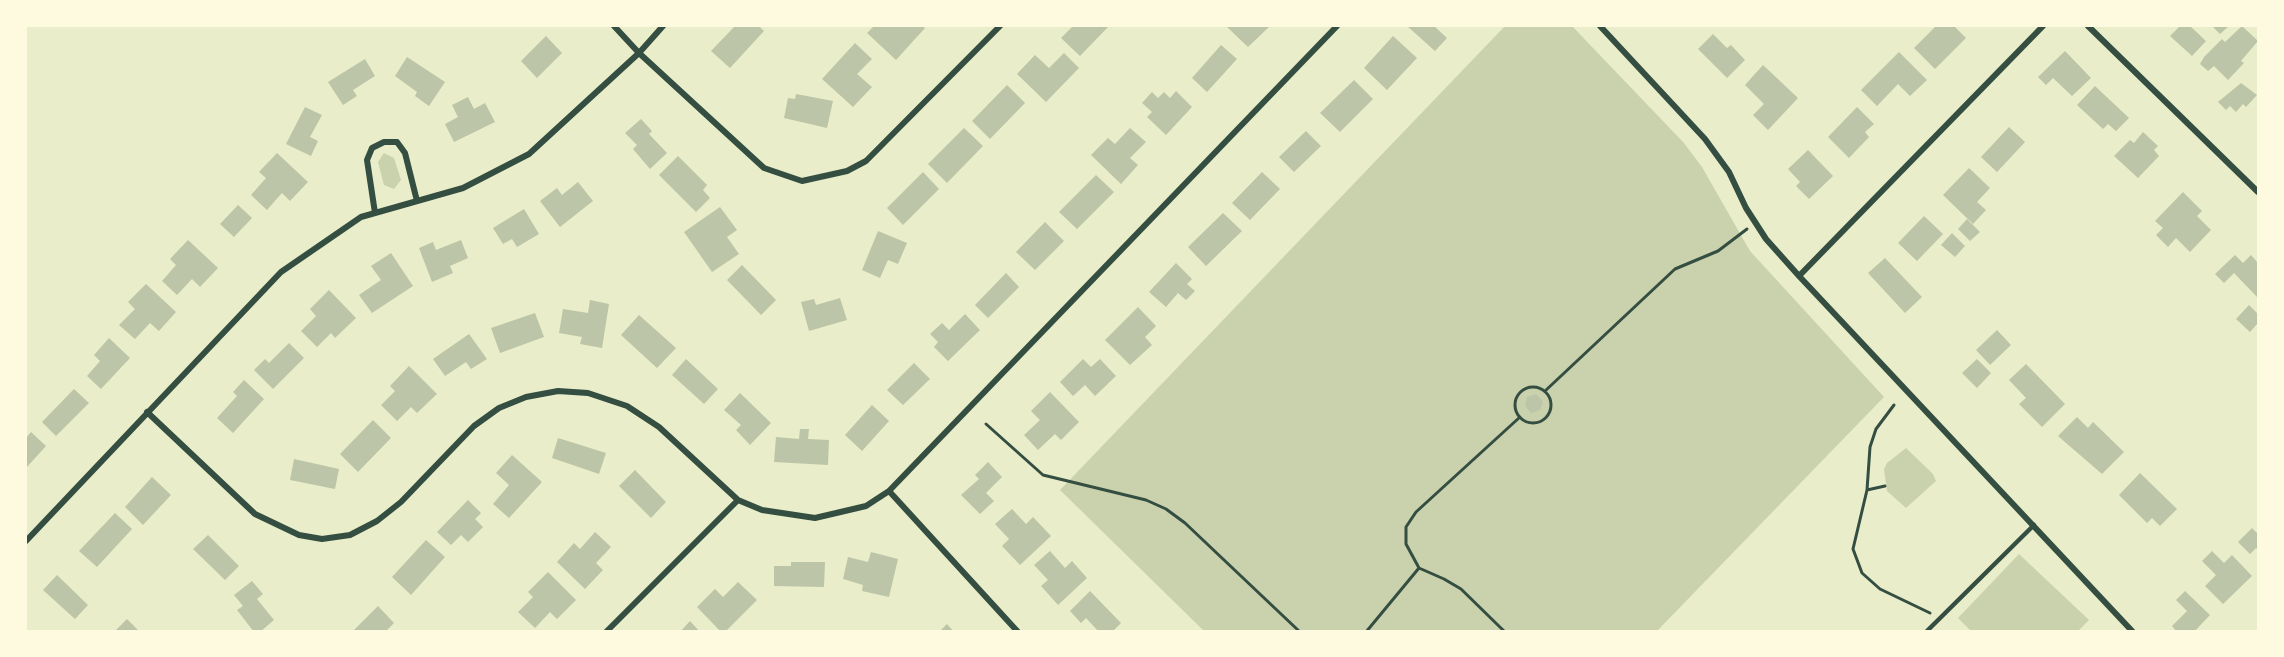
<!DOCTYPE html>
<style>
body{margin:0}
#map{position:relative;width:2284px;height:657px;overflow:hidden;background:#e9edc9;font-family:Barlow,sans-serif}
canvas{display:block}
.frame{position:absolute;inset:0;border:27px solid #fefae0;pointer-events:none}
</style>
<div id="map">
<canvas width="2284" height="657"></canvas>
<div class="frame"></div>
</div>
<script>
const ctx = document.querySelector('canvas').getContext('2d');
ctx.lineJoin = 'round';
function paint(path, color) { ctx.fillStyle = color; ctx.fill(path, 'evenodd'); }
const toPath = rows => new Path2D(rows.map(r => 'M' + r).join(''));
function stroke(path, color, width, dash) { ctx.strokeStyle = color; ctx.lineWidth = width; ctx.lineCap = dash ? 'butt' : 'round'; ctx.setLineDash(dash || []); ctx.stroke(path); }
paint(toPath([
 [1505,26,1572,26,1684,143,1702,167,1750,251,1884,397,1657,631,1204,631,1060,490],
 [384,153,394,158,401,180,394,189,384,185,378,162],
 [1906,448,1933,474,1936,481,1906,508,1887,491,1884,469,1887,463],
 [2019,554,2089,620,2078,631,1971,631,1958,618]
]), '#cad2ad');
paint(toPath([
 [735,26,759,26,764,31,730,68,711,51],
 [874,26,922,26,925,28,896,60,867,33],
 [1073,26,1109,26,1080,56,1061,38],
 [1226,26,1270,26,1248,47],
 [1407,26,1434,26,1447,38,1435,51],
 [1936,26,1954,26,1966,38,1935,69,1914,48],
 [2180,26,2190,26,2206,41,2192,56,2170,36],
 [2215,26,2229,26,2220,34,2213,27],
 [2242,26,2258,41,2241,61,2244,63,2228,80,2214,66,2208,71,2200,64,2204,57,2222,39,2225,42],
 [1713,34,1727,48,1731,45,1745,60,1727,78,1698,49],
 [546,36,562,53,537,78,521,61],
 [1393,36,1417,58,1387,90,1364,68],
 [855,43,872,59,857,74,872,87,853,107,822,79],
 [1221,45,1237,59,1207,92,1192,78],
 [2065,51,2091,78,2072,96,2053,78,2046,85,2038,77],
 [1899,52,1927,80,1910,96,1898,84,1877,106,1861,90],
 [1064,53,1079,68,1046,102,1017,74,1035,55,1049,68],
 [407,57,445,82,429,106,415,96,417,92,395,76],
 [365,59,375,76,353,90,357,96,343,105,328,82],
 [1763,65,1798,98,1768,130,1753,115,1764,104,1745,85],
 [1354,80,1373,99,1340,132,1320,113],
 [2241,83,2257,95,2246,107,2243,104,2236,112,2230,106,2226,110,2218,102],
 [1007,85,1025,103,990,139,972,121],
 [2095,86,2129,118,2116,131,2108,124,2103,129,2077,105],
 [1176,91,1192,107,1166,135,1147,117,1152,112,1142,103,1152,92,1158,98,1164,92,1170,98],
 [796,94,833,101,827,128,784,118,788,98,795,99],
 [468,97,474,109,485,103,495,122,454,142,445,124,458,117,452,105],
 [305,107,322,115,310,137,318,141,311,156,286,144],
 [1857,107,1874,124,1865,132,1869,137,1849,158,1828,137],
 [641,119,652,131,649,134,667,153,650,169,633,149,637,145,625,133],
 [2009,127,2025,142,1997,172,1981,157],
 [964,128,983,146,947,183,928,164],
 [1130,128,1146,142,1130,158,1138,165,1121,184,1091,155,1108,138,1115,144],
 [1306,131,1321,146,1294,172,1279,157],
 [2143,132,2158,146,2154,150,2159,156,2138,178,2114,156,2130,140,2134,143],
 [1808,150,1833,176,1809,199,1796,186,1800,182,1788,169],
 [277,153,308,182,290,201,282,193,267,210,251,195,266,178,259,172],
 [678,156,707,185,703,190,710,198,696,212,659,175],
 [1969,168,1990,188,1977,202,1986,210,1973,224,1943,195],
 [923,172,939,189,903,225,887,208],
 [1262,172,1280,189,1250,220,1232,203],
 [1096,175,1114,192,1077,229,1059,212],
 [578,182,593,201,560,227,540,201,557,188,562,195],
 [2183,192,2202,211,2197,216,2211,230,2190,252,2176,238,2168,247,2156,235,2163,228,2155,221],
 [238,205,252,218,234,237,220,224],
 [720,207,737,230,727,237,739,254,712,272,684,232],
 [524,209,539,234,517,247,512,239,503,244,493,228],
 [1223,213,1242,231,1206,266,1188,247],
 [1924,216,1943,234,1917,261,1898,243],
 [1967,219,1980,232,1970,241,1958,229],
 [1045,222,1064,241,1035,270,1016,252],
 [878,231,907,243,898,264,888,260,880,278,862,270],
 [1952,233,1965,246,1955,257,1941,245],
 [188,240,218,268,200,287,192,279,177,295,162,281,176,265,170,259],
 [461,240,468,258,450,266,453,273,432,282,419,248,433,242,436,250],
 [391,253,413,286,372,313,359,295,381,280,371,266],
 [2235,255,2243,263,2251,255,2258,263,2258,298,2234,273,2224,283,2215,274],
 [1885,258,1922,297,1905,313,1868,273],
 [1176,263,1192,279,1187,284,1195,291,1186,300,1178,293,1166,307,1149,292],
 [742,265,776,300,761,315,727,280],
 [1006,273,1019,287,988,318,975,305],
 [146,284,176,312,159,331,150,323,135,339,119,325,135,309,128,302],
 [329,290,356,318,335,338,331,333,317,347,301,331,316,316,310,309],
 [840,298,847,320,809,331,801,302,814,299,816,305],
 [590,300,609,304,602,348,580,344,582,337,559,333,563,309,588,313],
 [2249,305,2258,314,2258,323,2250,332,2236,319],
 [1138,307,1156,326,1145,337,1152,345,1130,365,1105,340],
 [535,313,544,337,500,353,491,328],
 [965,314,980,330,948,361,934,347,938,342,930,334,942,323,949,330],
 [639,315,676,348,657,368,621,335],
 [1997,330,2011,345,1990,365,1976,350],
 [469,334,487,359,471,369,466,362,445,376,433,359],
 [109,338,130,358,101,389,87,376,100,361,94,355],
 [289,343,304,358,273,389,254,370,265,359,269,363],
 [686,359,718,389,704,404,672,375],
 [1083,359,1091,367,1100,359,1116,376,1095,396,1085,385,1073,396,1060,382],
 [1977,359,1991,373,1977,388,1962,373],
 [914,363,930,379,903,405,887,390],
 [2026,364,2065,404,2042,427,2019,404,2026,398,2009,380],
 [409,366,437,394,417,413,411,407,397,421,381,405,395,391,390,386],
 [244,380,264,399,233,433,217,418,237,396,233,392],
 [74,389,89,403,56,436,42,422],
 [1050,392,1079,422,1061,440,1055,434,1038,450,1024,435,1040,420,1031,411],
 [740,393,771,423,750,445,736,430,741,425,724,410],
 [1536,394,1543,402,1540,410,1531,413,1525,406,1527,397],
 [872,405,889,421,862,451,845,435],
 [2077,417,2088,428,2093,422,2124,452,2102,474,2058,436],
 [373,420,391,438,358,472,340,454],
 [800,429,809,429,808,439,829,440,828,465,774,462,776,437,799,439],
 [31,432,46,446,26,468,26,438],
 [558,438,606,453,599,474,552,458],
 [512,455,542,482,509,518,493,504,509,485,496,473],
 [294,459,339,469,335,489,290,480],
 [988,462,1002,477,986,493,994,501,980,514,961,495,979,479,975,475],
 [635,470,666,502,651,518,619,486],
 [2140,473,2177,509,2160,526,2152,518,2147,523,2119,495],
 [152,477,171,495,143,525,125,507],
 [468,500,481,513,475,519,483,527,468,542,461,535,451,545,437,532],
 [1012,509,1026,524,1033,517,1051,536,1020,565,1002,546,1009,539,995,524],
 [115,513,132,529,97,567,79,551],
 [2252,528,2258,534,2258,550,2256,548,2250,554,2238,542],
 [595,532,611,547,596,563,603,570,585,589,557,562,574,543,580,549],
 [208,535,239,566,225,580,193,549],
 [426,540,445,557,411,595,392,577],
 [1050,551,1065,568,1072,561,1087,578,1058,605,1041,586,1048,580,1034,565],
 [2212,551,2224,563,2232,555,2252,576,2223,604,2205,586,2216,575,2202,561],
 [871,552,898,559,889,597,862,591,863,585,843,579,848,557,868,562],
 [791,562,825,562,824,587,774,586,774,566,791,566],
 [548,572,576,600,557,619,550,612,535,628,518,612,533,597,528,592],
 [57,575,88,605,75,619,43,590],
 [252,581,263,594,257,599,274,620,260,632,254,632,237,610,243,606,234,595],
 [738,582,757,600,725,632,721,632,697,607,715,589,723,597],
 [1090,591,1121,623,1112,632,1099,632,1086,618,1081,623,1070,611],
 [2185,591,2210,615,2194,632,2177,632,2172,626,2187,611,2176,600],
 [378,606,394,623,385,632,356,632,354,630],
 [127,619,140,632,114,632],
 [690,621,700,632,680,632],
 [947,624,954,632,939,632]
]), '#bcc5a7');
stroke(toPath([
 '1515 405a18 18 0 1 1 36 0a18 18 0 1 1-36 0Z',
 [1545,391,1675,269,1718,251,1747,229],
 [1894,405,1876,429,1870,447,1867,490,1853,549,1862,573,1880,589,1930,613],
 [986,424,1043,475,1146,500,1166,509,1185,523,1300,632],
 [1867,490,1885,486],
 [1366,632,1419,568],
 [1505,632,1461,589,1444,579,1419,568,1406,544,1406,527,1416,512,1520,417]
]), '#344e41', 3);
stroke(toPath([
 [1926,632,2034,525]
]), '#344e41', 4.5);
stroke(toPath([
 [614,26,639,53,764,168,802,181,847,171,866,161,1000,26],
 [1600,26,1705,139,1729,172,1746,208,1766,239,1799,276,2133,632],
 [2088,26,2258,192],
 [375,213,367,160,372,148,384,142,397,142,405,153,417,201],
 [1799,276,2043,26],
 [147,412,255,514,299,535,322,539,350,535,377,521,401,502,474,426,499,408,526,397,558,391,588,393,627,406,659,427,738,500,762,510,815,518,866,506,889,491,1337,26],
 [889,491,1018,632],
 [26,541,281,272,361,217,463,188,529,154,639,53,663,26],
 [606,632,738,500]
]), '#344e41', 6);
</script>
